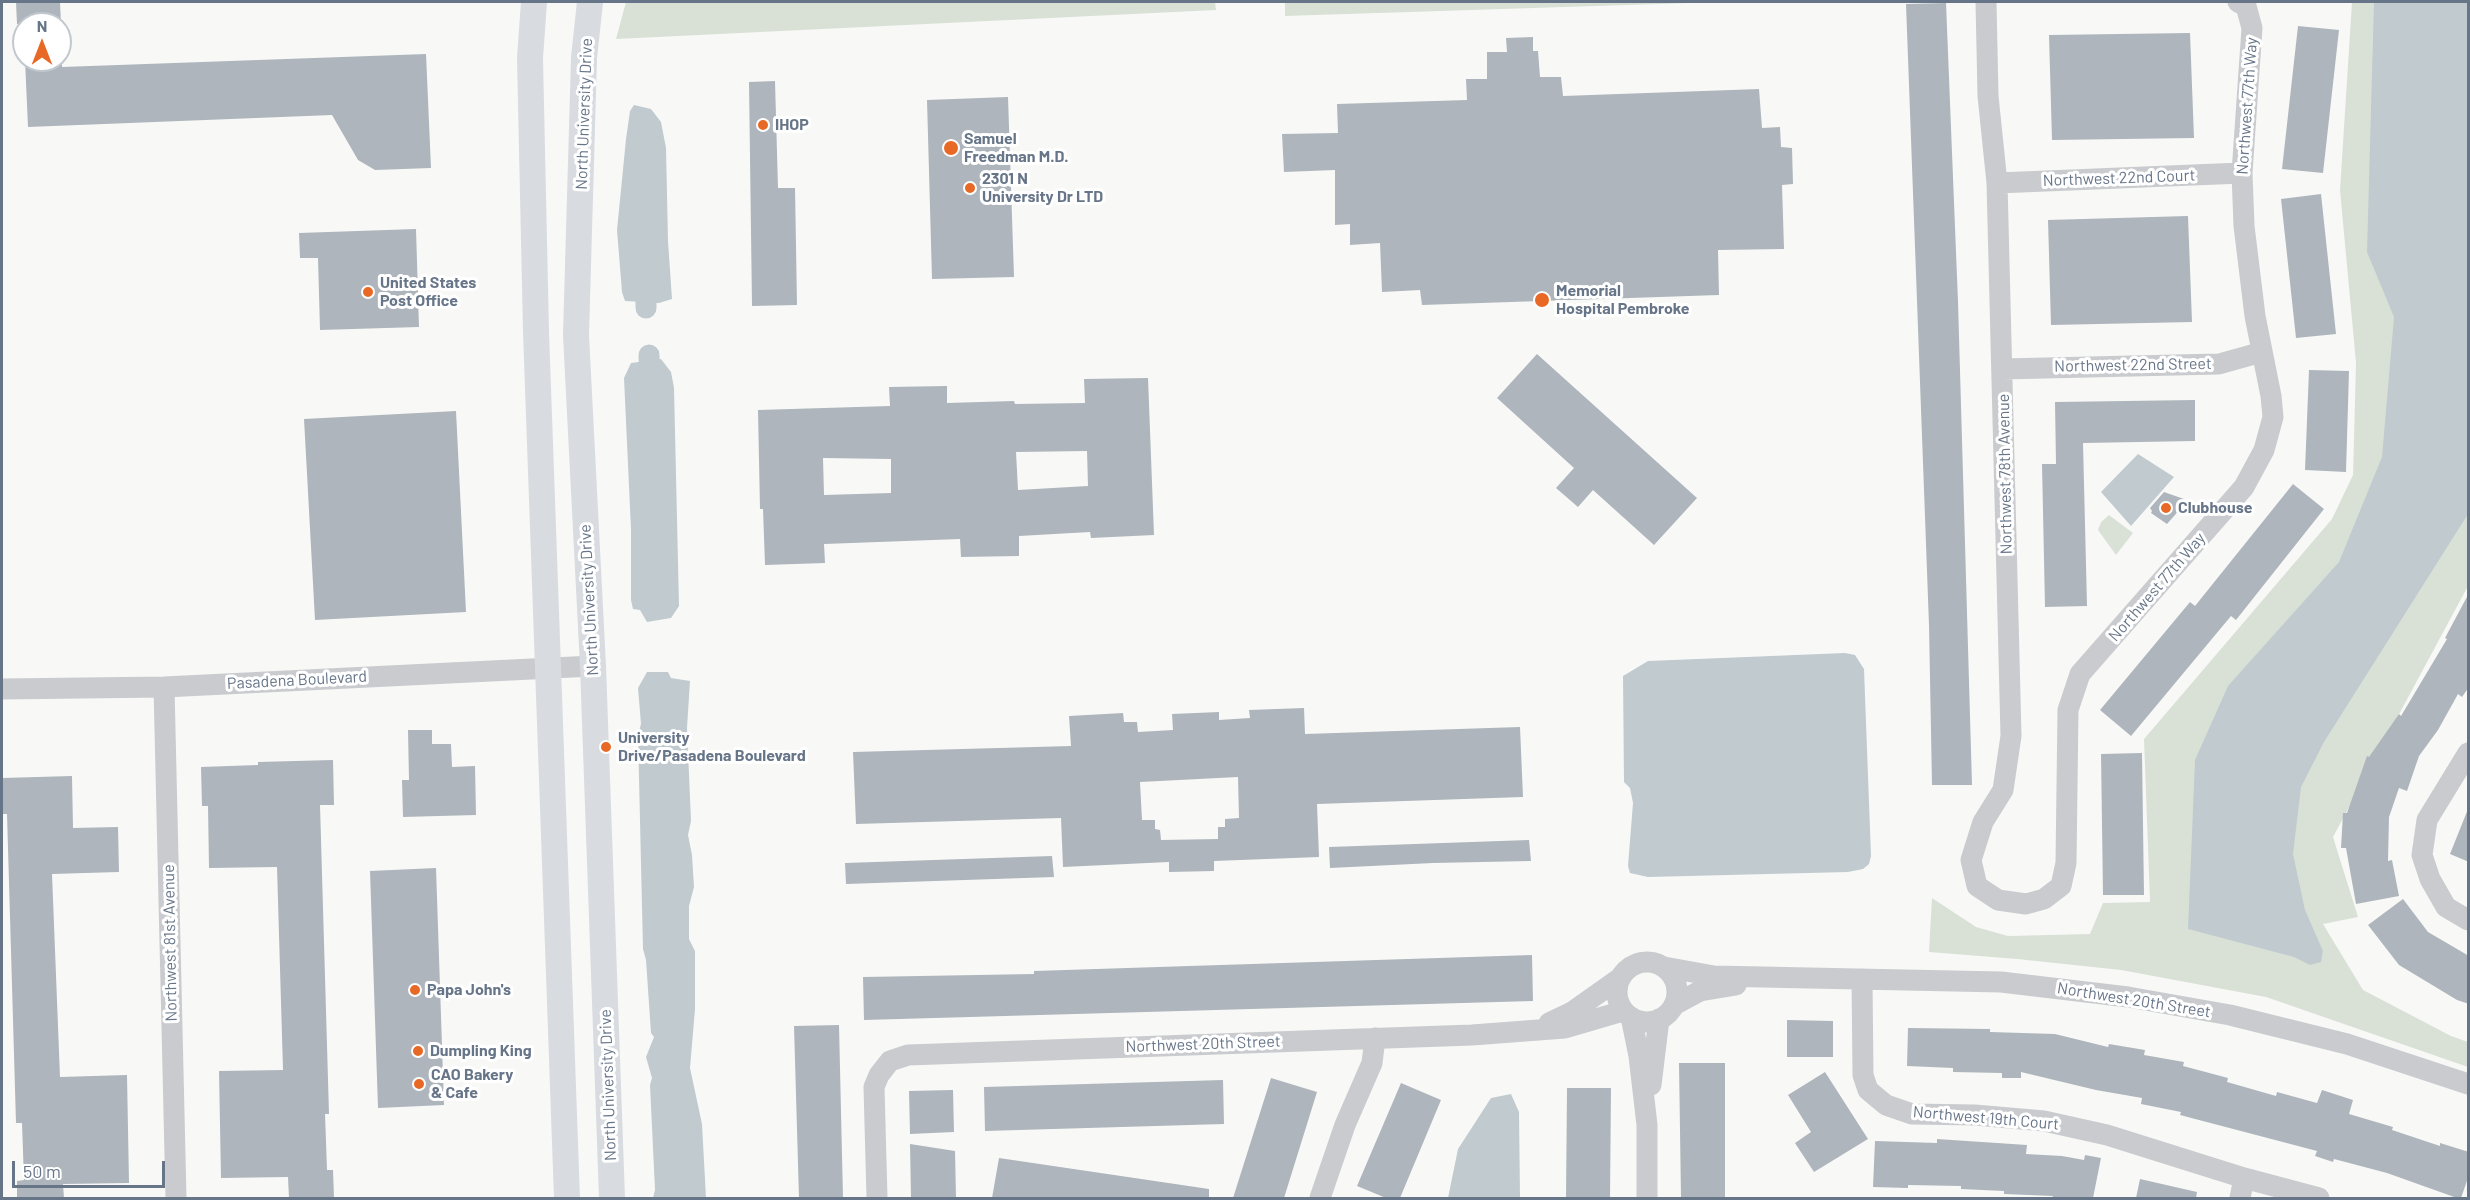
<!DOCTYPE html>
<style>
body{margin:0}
#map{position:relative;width:2470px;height:1200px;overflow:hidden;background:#f8f9f6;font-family:Barlow,sans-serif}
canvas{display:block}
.frame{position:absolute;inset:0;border:3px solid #677588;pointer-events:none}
.north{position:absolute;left:12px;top:12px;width:60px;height:60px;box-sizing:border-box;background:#fff;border:2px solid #c2c8cf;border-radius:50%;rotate:0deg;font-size:16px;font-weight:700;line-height:24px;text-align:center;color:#677588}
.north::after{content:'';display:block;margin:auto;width:21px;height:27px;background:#e86926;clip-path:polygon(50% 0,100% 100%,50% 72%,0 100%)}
.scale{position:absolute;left:12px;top:1161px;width:153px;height:27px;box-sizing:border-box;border:3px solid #677588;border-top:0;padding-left:8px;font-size:18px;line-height:21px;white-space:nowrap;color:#677588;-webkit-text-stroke:4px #fff;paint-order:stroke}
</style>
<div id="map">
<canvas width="2470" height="1200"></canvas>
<div class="frame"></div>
<div class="north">N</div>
<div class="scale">50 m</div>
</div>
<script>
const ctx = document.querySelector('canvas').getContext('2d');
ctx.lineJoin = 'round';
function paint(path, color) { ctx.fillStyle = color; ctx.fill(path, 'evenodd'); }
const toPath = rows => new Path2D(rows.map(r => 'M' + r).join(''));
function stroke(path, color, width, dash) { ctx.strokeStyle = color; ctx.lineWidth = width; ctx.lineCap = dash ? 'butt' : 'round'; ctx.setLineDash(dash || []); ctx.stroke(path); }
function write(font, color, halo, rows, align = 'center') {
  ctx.font = font + ' Barlow,sans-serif'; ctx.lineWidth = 6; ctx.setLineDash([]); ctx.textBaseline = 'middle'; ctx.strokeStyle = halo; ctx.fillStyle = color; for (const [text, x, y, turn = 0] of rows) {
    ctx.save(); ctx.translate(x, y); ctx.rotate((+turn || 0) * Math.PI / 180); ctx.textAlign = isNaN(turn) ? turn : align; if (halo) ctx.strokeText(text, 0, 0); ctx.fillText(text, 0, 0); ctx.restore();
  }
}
paint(toPath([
 [626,2,1215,2,1216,10,616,39],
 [1285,2,1721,2,1285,16],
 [2352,2,2468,2,2468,586,2333,837,2358,917,2323,924,2363,990,2451,1036,2468,1042,2468,1067,2266,997,2121,970,2017,959,1929,952,1932,898,1976,927,2008,936,2090,934,2103,903,2150,902,2144,739,2332,519,2353,475,2356,363,2340,190],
 [2109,515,2133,533,2116,555,2098,530,2101,522]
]), '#d9e1d7');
paint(toPath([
 [2374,2,2468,2,2468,514,2324,742,2301,787,2293,854,2305,910,2323,951,2321,962,2310,965,2294,957,2188,929,2195,760,2228,686,2339,562,2382,457,2394,317,2367,252],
 [634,105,651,109,661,122,666,148,668,241,672,299,659,303,625,301,622,292,617,230,626,139,630,111],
 [661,359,671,372,674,388,679,606,671,618,647,622,640,610,633,609,631,600,631,530,624,378,631,363],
 [2138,454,2174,477,2131,526,2101,492],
 [1845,653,1855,655,1864,669,1871,856,1869,864,1863,869,1848,872,1648,877,1630,873,1628,866,1633,803,1630,788,1624,782,1623,676,1648,661],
 [647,672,668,672,671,678,690,681,687,728,691,821,688,835,692,855,694,887,689,906,689,939,695,951,695,1009,690,1068,702,1124,706,1198,653,1198,655,1190,650,1085,652,1078,646,1057,654,1037,651,1033,646,960,643,949,638,735,641,724,638,688],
 [1511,1094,1519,1112,1520,1198,1448,1198,1458,1149,1491,1098]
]), '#c1cacf');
stroke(toPath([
 [646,275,646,308],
 [649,355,650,389]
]), '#c1cacf', 21);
paint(toPath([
 [16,2,60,2,61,24,17,24],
 [1946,3,1958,302,1972,785,1932,785,1929,625,1906,4],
 [2298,26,2339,30,2323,173,2282,169],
 [2190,33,2194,138,2052,140,2049,35],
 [1533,37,1533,51,1538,51,1540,77,1561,77,1563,96,1759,89,1762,128,1780,127,1781,147,1792,148,1793,184,1782,185,1784,249,1718,250,1719,295,1422,305,1420,290,1382,292,1380,243,1350,245,1350,224,1335,225,1335,170,1284,172,1282,134,1338,133,1337,104,1467,100,1466,79,1487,79,1487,52,1507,52,1506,38],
 [426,54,431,168,375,170,358,160,332,115,28,127,25,60,62,60,62,67],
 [775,81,778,188,795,188,797,305,752,306,749,82],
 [1008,97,1014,277,932,279,927,100],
 [2321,194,2336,334,2296,338,2281,199],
 [2188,216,2192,322,2051,325,2048,220],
 [416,229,419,327,320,330,318,258,300,258,299,233],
 [1537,354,1697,498,1654,545,1593,490,1578,507,1556,488,1574,468,1497,398],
 [2309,370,2349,371,2346,472,2305,470],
 [1148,378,1154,535,1091,538,1090,532,1019,536,1019,556,961,557,960,539,824,544,825,563,765,565,763,509,760,509,758,410,890,406,889,387,947,386,947,403,1014,401,1015,404,1085,403,1084,379],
 [1087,451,1088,486,1018,490,1016,452],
 [823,458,891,459,891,493,824,495],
 [2195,400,2195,441,2083,443,2087,606,2045,607,2042,464,2056,464,2055,402],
 [456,411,466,612,315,620,304,419],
 [2293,484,2324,509,2236,620,2231,616,2131,736,2100,710,2190,602,2195,606],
 [2164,492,2184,499,2180,504,2182,507,2167,524,2151,513,2152,511,2150,508],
 [2469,593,2469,687,2462,697,2458,694,2438,730,2419,756,2407,791,2399,788,2389,817,2388,861,2392,860,2399,896,2356,904,2346,848,2341,848,2343,813,2347,813,2367,756,2369,757,2399,714,2401,716,2447,639,2445,638],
 [1304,708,1305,734,1520,727,1523,797,1317,804,1319,857,1214,861,1214,871,1169,872,1169,862,1063,867,1061,818,856,824,853,752,1071,746,1069,716,1123,713,1124,722,1137,722,1138,732,1173,730,1172,714,1219,712,1219,720,1250,718,1249,710],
 [1238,777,1239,818,1225,819,1225,827,1218,827,1218,839,1161,840,1160,830,1155,829,1155,820,1142,820,1140,782],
 [408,730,432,730,432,744,451,744,452,767,475,766,476,815,403,817,402,780,409,780],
 [2142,753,2144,895,2103,895,2101,754],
 [333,760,334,805,320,805,329,1114,325,1114,327,1170,333,1170,334,1198,289,1198,288,1177,221,1178,219,1071,283,1070,277,867,209,868,208,806,202,806,201,767,258,765,258,762],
 [72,776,73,828,118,827,119,872,52,874,60,1077,127,1075,129,1183,63,1184,64,1198,17,1198,17,1181,24,1180,22,1123,16,1123,7,814,2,814,2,778],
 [2468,809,2469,809,2469,862,2450,854],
 [1529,840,1531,861,1433,863,1330,868,1329,847],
 [1052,856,1054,877,846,884,845,863],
 [436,868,444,1105,378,1108,370,871],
 [2403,899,2428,932,2469,956,2469,1004,2457,1000,2399,965,2368,925],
 [1532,955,1533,1001,864,1020,863,977,1034,974,1034,971],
 [1787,1020,1833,1021,1833,1057,1787,1057],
 [839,1025,843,1198,799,1198,794,1026],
 [1908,1028,1990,1029,1990,1032,2055,1034,2108,1047,2109,1044,2145,1050,2144,1055,2184,1062,2183,1066,2228,1078,2227,1082,2276,1096,2277,1092,2317,1103,2322,1090,2353,1100,2349,1114,2393,1127,2392,1130,2440,1146,2440,1143,2469,1152,2469,1175,2461,1198,2457,1198,2387,1173,2334,1159,2333,1162,2315,1156,2317,1151,2180,1115,2181,1112,2141,1104,2142,1098,2096,1090,2021,1072,2021,1078,2002,1078,2002,1073,1953,1072,1953,1068,1907,1066],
 [1679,1063,1725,1063,1725,1198,1681,1198],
 [1825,1072,1868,1139,1814,1172,1795,1143,1811,1132,1788,1095],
 [1271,1078,1317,1092,1284,1198,1233,1198],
 [1223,1080,1224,1124,985,1131,984,1087],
 [1401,1083,1441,1100,1400,1198,1386,1198,1357,1186],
 [1567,1088,1611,1088,1610,1198,1566,1198],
 [953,1090,954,1132,910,1134,909,1091],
 [1937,1139,2027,1145,2026,1154,2062,1156,2084,1160,2085,1155,2101,1158,2093,1198,2052,1198,2053,1196,2004,1194,2004,1191,1961,1189,1961,1186,1908,1185,1908,1188,1873,1187,1875,1141,1937,1143],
 [910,1144,955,1151,956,1198,911,1198],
 [999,1158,1209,1189,1209,1198,992,1198],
 [2140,1179,2197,1192,2196,1198,2136,1198]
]), '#aeb5bc');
stroke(toPath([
 [1986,2,1988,96,1997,183,2011,736,2003,790,1983,822,1971,860,1977,886,1998,900,2026,904,2044,899,2061,886,2066,863,2068,710,2080,674,2244,487,2264,450,2273,417,2271,396,2255,316,2244,226,2242,173,2252,28,2246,6,2238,2],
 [1997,183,2242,173],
 [2002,369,2219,364,2262,352],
 [164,687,176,1198],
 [2,689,164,687,593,666],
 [2468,753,2427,820,2422,855,2430,879,2446,907,2468,920],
 '1617 992a30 30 0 1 1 60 0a30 30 0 1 1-60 0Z',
 [1664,967,1714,976,2001,982,2128,997,2230,1015,2347,1044,2468,1084],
 [1862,979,1863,1075,1868,1090,1886,1105,1912,1114,1975,1115,2044,1121,2107,1135,2244,1178,2319,1198],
 [1674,1005,1700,991,1736,985],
 [1631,1017,1639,1056,1647,1125,1647,1198],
 [1549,1023,1572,1012,1620,978],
 [1651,1085,1659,1019],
 [877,1198,874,1087,879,1075,890,1061,908,1055,1472,1035,1565,1028,1623,1011],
 [1320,1198,1345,1125,1372,1063,1375,1038],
 [2240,1198,2244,1178]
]), '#c9cbcf', 21);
stroke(toPath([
 [534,2,530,58,536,332,567,1198],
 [590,2,584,58,576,335,593,666,612,1198]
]), '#d8dbe0', 26);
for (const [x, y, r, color] of [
 [763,125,6,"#e86926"],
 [951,148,8,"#e86926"],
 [970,188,6,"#e86926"],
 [368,292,6,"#e86926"],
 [1542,300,8,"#e86926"],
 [2166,508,6,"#e86926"],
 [606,747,6,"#e86926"],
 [415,990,6,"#e86926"],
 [418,1051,6,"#e86926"],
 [419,1084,6,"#e86926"]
]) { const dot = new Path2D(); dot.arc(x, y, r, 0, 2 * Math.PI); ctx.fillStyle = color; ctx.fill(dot); stroke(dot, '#fff', 2); }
write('16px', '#677588', '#fff', [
 ["Northwest 77th Way",2247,106,-86],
 ["North University Drive",584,114,-88],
 ["Northwest 22nd Court",2119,178,-2],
 ["Northwest 22nd Street",2133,365,-1],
 ["Northwest 78th Avenue",2005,474,-91],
 ["Northwest 77th Way",2157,587,-49],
 ["North University Drive",589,600,-93],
 ["Pasadena Boulevard",297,680,-3],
 ["Northwest 81st Avenue",170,943,-91],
 ["Northwest 20th Street",2134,1000,9],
 ["Northwest 20th Street",1203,1044,-2],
 ["North University Drive",608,1085,-92],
 ["Northwest 19th Court",1986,1118,5]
]);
write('bold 16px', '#677588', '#fff', [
 ["IHOP",775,125],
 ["Samuel",964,139],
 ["Freedman M.D.",964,157],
 ["2301 N",982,179],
 ["University Dr LTD",982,197],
 ["United States",380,283],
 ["Post Office",380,301],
 ["Memorial",1556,291],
 ["Hospital Pembroke",1556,309],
 ["Clubhouse",2178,508],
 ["University",618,738],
 ["Drive/Pasadena Boulevard",618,756],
 ["Papa John's",427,990],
 ["Dumpling King",430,1051],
 ["CAO Bakery",431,1075],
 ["& Cafe",431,1093]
], 'left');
</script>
